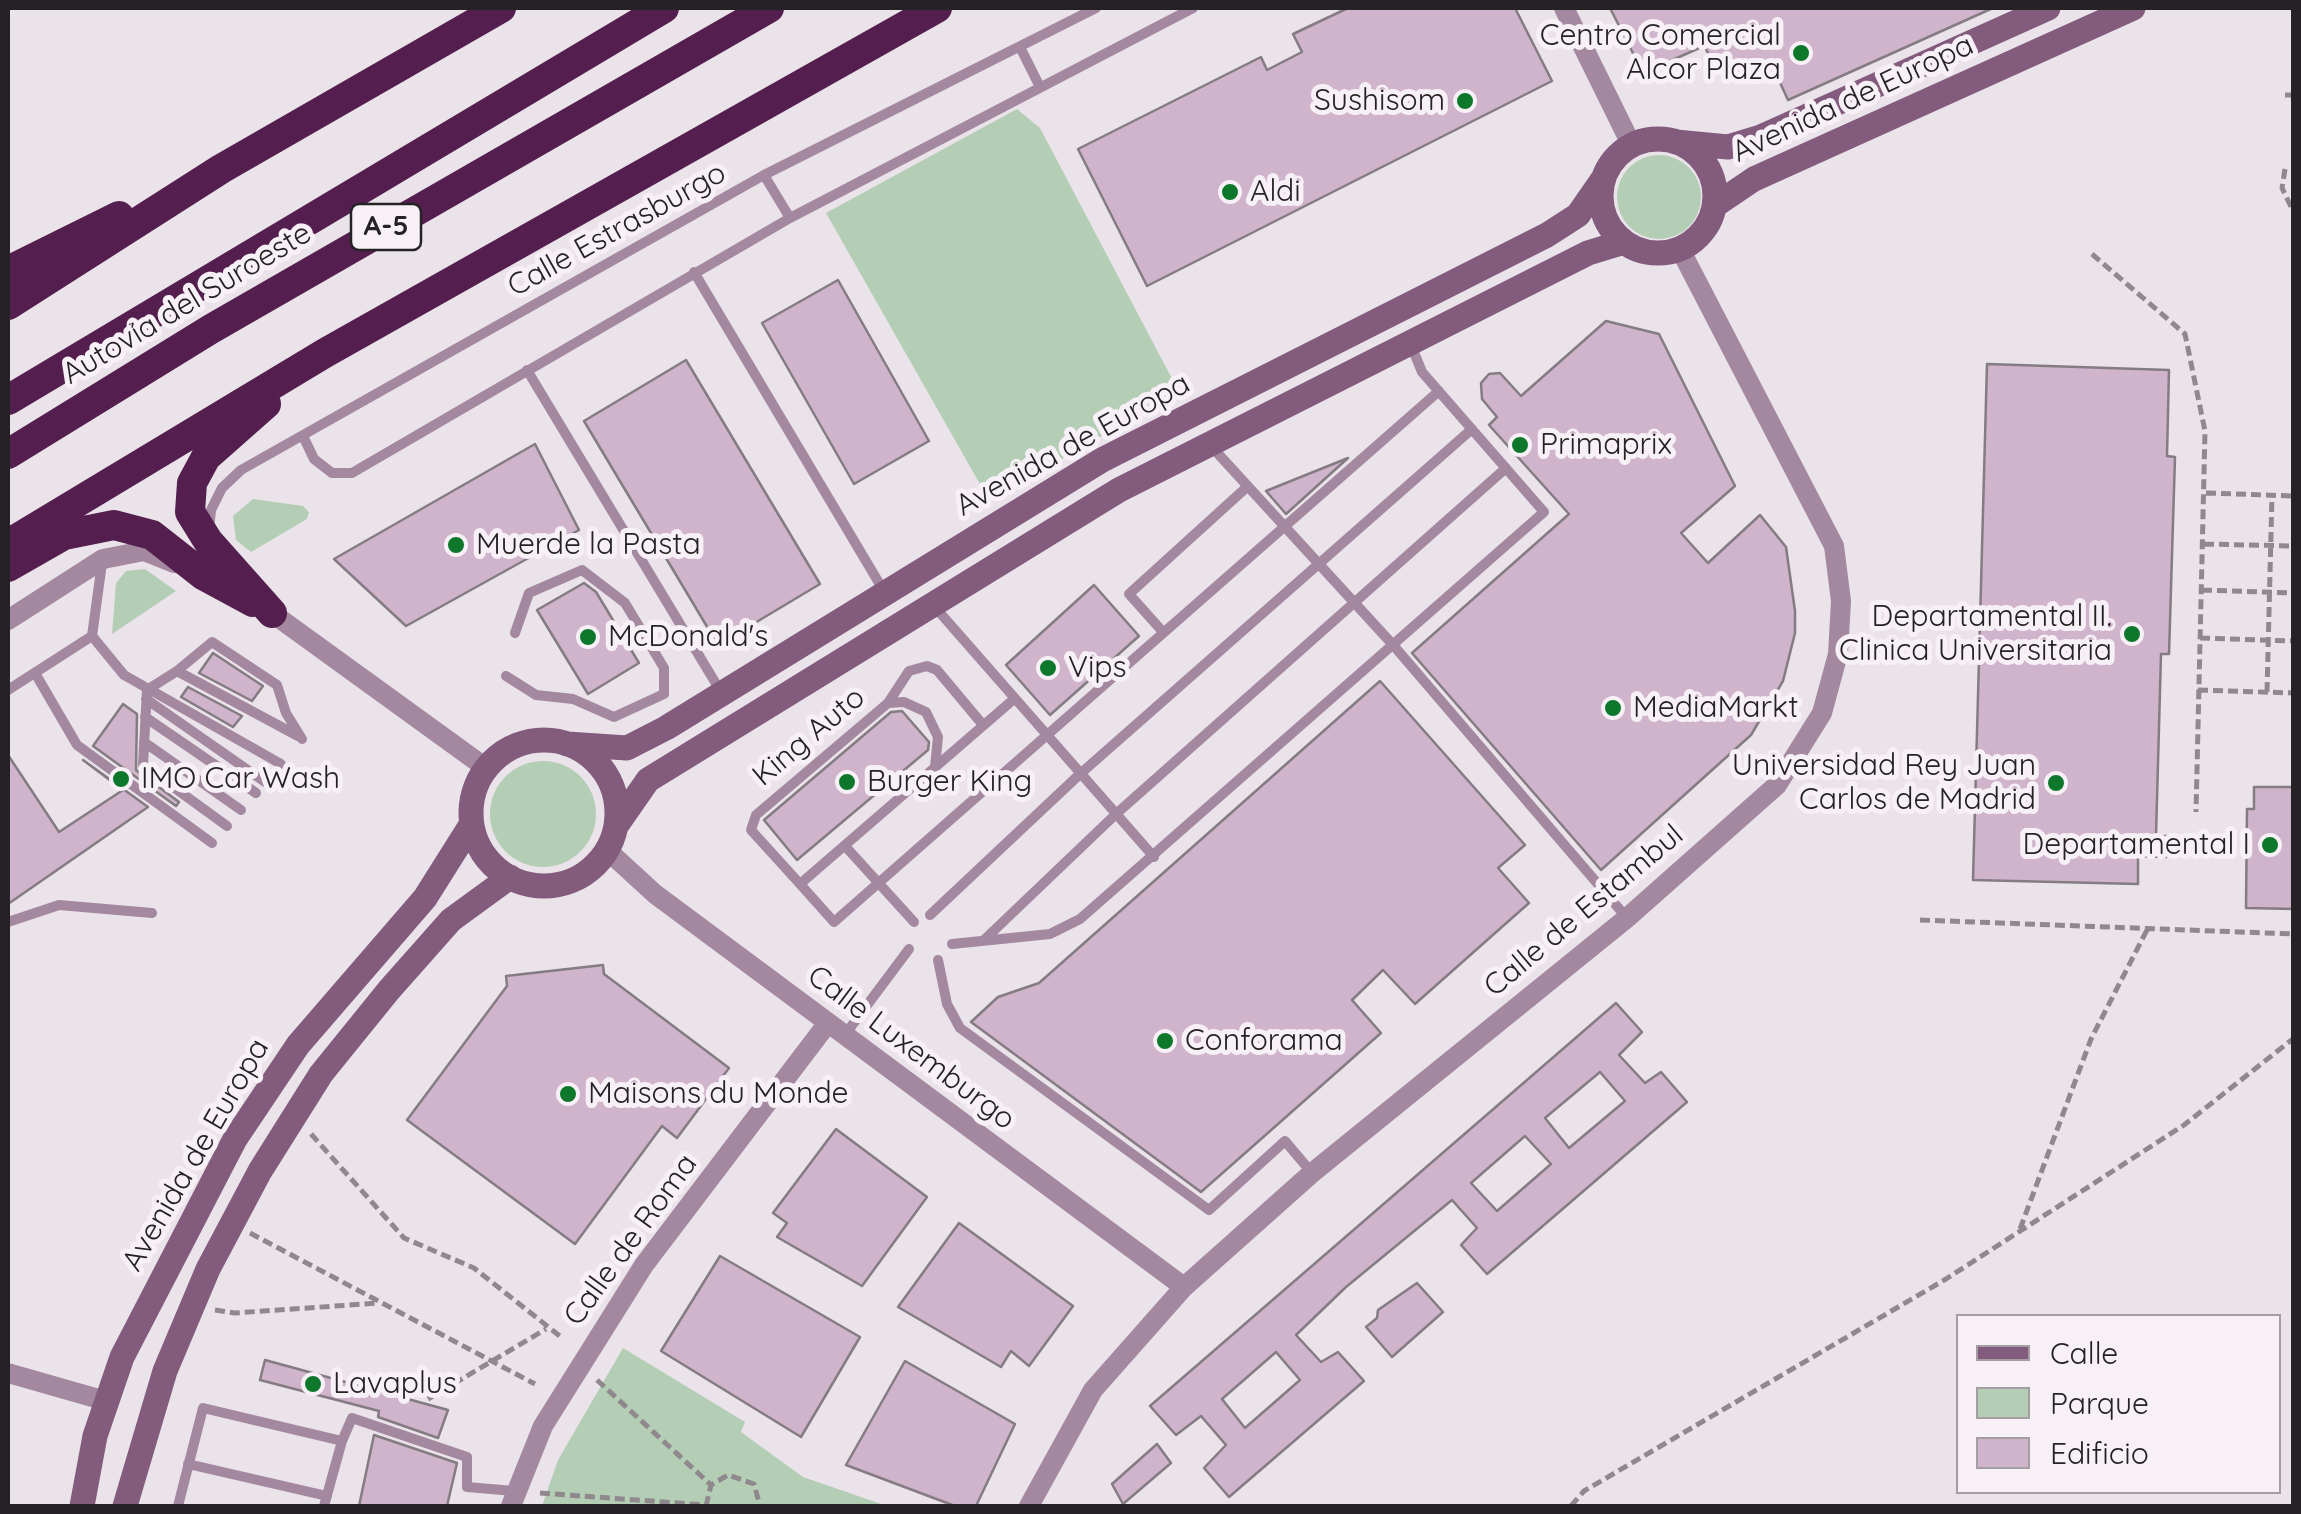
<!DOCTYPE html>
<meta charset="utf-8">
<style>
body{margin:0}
#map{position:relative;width:2301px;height:1514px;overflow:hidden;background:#ebe3ea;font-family:Quicksand,sans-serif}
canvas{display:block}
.frame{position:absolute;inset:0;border:10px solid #252225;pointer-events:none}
.legend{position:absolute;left:1956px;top:1314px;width:325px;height:180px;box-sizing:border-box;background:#f8f0f7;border:2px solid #a49ea3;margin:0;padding:12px 18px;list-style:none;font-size:30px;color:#252225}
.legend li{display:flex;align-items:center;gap:20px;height:50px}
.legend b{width:50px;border:2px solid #a49ea3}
</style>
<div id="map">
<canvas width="2301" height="1514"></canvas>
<div class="frame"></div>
<ul class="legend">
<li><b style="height:12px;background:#825b7d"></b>Calle</li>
<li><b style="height:28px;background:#b4cdb5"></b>Parque</li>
<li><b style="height:28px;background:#cfb4cb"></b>Edificio</li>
</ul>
</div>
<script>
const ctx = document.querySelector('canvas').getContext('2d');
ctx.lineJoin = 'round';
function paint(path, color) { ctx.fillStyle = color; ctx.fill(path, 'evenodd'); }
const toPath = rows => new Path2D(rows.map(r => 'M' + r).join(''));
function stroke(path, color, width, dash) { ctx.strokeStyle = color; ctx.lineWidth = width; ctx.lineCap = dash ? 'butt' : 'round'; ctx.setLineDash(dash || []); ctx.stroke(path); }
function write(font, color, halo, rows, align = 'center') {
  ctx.font = font + ' Quicksand,sans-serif'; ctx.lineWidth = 10; ctx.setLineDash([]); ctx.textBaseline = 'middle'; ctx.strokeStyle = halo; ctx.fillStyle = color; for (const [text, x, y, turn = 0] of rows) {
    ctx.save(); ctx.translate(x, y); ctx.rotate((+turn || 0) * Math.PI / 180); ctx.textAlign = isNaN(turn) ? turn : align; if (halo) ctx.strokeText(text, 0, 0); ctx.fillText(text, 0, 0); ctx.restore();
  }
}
paint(toPath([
 [1017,109,1040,128,1179,392,989,500,826,213],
 '1617 197a42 42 0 1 1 84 0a42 42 0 1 1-84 0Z',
 [253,499,303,506,309,512,307,519,251,552,236,540,233,516],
 [145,569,176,591,112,634,116,583,126,571],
 '490 814a53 53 0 1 1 106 0a53 53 0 1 1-106 0Z',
 [623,1348,745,1422,741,1432,803,1477,887,1506,542,1506,558,1460]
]), '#b4cdb5');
const building = toPath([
 [1348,8,1515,8,1552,81,1147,286,1078,149,1261,57,1267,70,1302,52,1293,34,1348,8],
 [1610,8,1993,8,1788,100,1777,76,1739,77,1712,60,1704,46,1643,73,1610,8],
 [838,280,929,441,854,484,762,323,838,280],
 [1606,321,1659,334,1735,486,1681,533,1708,563,1760,515,1786,547,1795,611,1795,633,1783,681,1751,735,1601,870,1412,653,1569,514,1489,425,1497,417,1482,399,1481,383,1489,374,1500,373,1521,396,1606,321],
 [686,360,820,584,718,645,584,421,686,360],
 [1987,364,2169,370,2167,456,2175,457,2169,654,2161,654,2156,836,2167,836,2166,857,2138,856,2138,884,1973,880,1987,364],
 [535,444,579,530,406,626,334,559,535,444],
 [1348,458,1286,514,1266,491,1348,458],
 [584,583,596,592,639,663,588,694,537,610,584,583],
 [1094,585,1139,636,1050,715,1006,665,1094,585],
 [213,653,263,686,252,701,199,673,213,653],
 [1380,681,1525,845,1498,868,1529,903,1415,1004,1383,970,1352,1000,1381,1033,1201,1192,971,1022,998,997,1039,983,1380,681],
 [188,687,242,716,233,727,181,697,188,687],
 [123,704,137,714,136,770,179,802,176,806,93,746,123,704],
 [902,711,929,742,928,750,797,860,764,820,891,712,902,711],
 [8,755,59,832,123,790,83,760,148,807,8,904,8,755],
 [2254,787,2294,787,2294,909,2246,908,2247,809,2254,809,2254,787],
 [603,965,604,974,729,1068,677,1138,662,1126,575,1244,407,1120,507,986,506,976,603,965],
 [1616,1003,1642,1032,1619,1055,1645,1083,1661,1072,1687,1102,1487,1274,1461,1245,1477,1228,1452,1200,1346,1287,1296,1335,1321,1362,1338,1352,1364,1381,1229,1497,1204,1468,1226,1445,1201,1416,1176,1435,1150,1406,1616,1003],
 [1600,1072,1625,1101,1569,1148,1545,1118,1600,1072],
 [1525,1136,1551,1164,1497,1211,1471,1183,1525,1136],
 [1276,1352,1300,1380,1245,1428,1222,1399,1276,1352],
 [836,1129,927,1197,862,1286,777,1237,787,1223,773,1213,836,1129],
 [959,1223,1073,1306,1029,1366,1011,1351,1001,1367,898,1307,959,1223],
 [720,1256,860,1337,801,1437,661,1351,720,1256],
 [1417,1283,1443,1312,1392,1357,1366,1327,1377,1318,1378,1310,1417,1283],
 [265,1360,448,1410,438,1438,378,1417,379,1411,260,1380,265,1360],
 [905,1361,1015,1424,976,1506,955,1506,846,1465,905,1361],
 [374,1435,457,1463,447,1506,359,1506,374,1435],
 [1157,1444,1171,1463,1123,1504,1112,1484,1157,1444]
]);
paint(building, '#cfb4cb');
stroke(building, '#847c82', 2.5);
stroke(toPath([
 [2285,95,2294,95],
 [2285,169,2282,188,2294,213],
 [2092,254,2185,334,2205,431,2196,812],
 [2206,493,2294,496],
 [2204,544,2294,546],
 [2202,590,2294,593],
 [2200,638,2294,641],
 [2198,690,2294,693],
 [2267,692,2272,495],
 [1920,920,2294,934],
 [311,1134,404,1238,474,1268,561,1337],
 [2020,1229,2091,1039,2148,928],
 [250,1233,535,1384],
 [215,1310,235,1313,379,1303],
 [597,1380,711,1485],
 [428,1399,546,1329],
 [540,1493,705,1505],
 [706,1506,711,1485,728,1475,754,1484,760,1506],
 [1571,1506,1584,1491,1946,1279,2184,1125,2294,1038]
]), '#8f898e', 5, [10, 5]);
stroke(toPath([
 [1020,47,1039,85],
 [764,175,790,218],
 [694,272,885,593],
 [527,370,721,692],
 [303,436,314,459,332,473,352,473,790,218,1193,8],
 [1211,446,1394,646,1627,918],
 [209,530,211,510,222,488,241,470,764,175,1096,8],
 [934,606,1154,857],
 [1163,632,1129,594,1248,486],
 [92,636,124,675,281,764],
 [177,671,212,642,277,685,286,713,302,739],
 [35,673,77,745,212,843],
 [506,676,536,695,573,699,614,717,664,694,664,668,625,603,582,570,529,593,515,633],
 [8,690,92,636,102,563],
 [147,690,143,765,227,826],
 [147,690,177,671,298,736],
 [146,699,265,782],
 [1014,699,800,884,834,922,1439,391],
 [888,703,909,671,927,666,937,670,983,725],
 [145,717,256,793],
 [144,742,241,810],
 [845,846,914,922],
 [800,884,751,830,756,815,888,703,904,702,926,712,938,737,935,767],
 [930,915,1080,774,1472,429],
 [8,922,59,905,152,913],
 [984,940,1116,814,1506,468],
 [952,944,1050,934,1080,919,1544,512,1422,372,1411,345],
 [938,960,947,1004,960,1028,1209,1210,1285,1141,1312,1173],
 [844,1036,909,949],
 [342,1441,352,1418,467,1457,467,1487,514,1491],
 [188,1464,327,1496],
 [178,1506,203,1408,342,1441,324,1506]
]), '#a3889f', 10);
stroke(toPath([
 [1564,8,1632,146],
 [272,613,486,768],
 [8,620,103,559,144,551,174,563],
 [607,850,655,894,1184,1287],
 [8,1373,106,1401],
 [511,1506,543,1426,644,1265,827,1024],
 [1029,1506,1093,1390,1184,1287,1312,1173,1627,918,1777,785,1822,713,1838,654,1841,601,1834,546,1680,249]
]), '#a3889f', 20);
stroke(toPath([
 '1601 196a57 57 0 1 1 114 0a57 57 0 1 1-114 0Z',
 [1676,142,1728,147,1761,137,2048,8],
 [1714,206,1754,179,2133,8],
 '471 813a73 73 0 1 1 146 0a73 73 0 1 1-146 0Z',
 [567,744,627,748,666,728,1102,460,1547,235,1578,215,1603,179],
 [616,826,648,780,1119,490,1588,253,1624,242],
 [82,1506,95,1436,122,1357,235,1139,298,1045,425,898,471,825],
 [125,1506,165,1371,208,1269,260,1171,321,1074,389,990,451,920,510,877]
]), '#825b7d', 25);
stroke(toPath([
 [8,271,119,216],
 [8,305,221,169,501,8],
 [8,400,664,8],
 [266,404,206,457,192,483,190,512,208,541,272,613],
 [8,454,211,329,769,8],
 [8,544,325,353,937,8],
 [8,567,64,535,114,525,152,535,203,575,253,602]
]), '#541f4f', 30);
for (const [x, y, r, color] of [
 [1801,53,10,"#0d772b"],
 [1465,101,10,"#0d772b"],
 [1230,192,10,"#0d772b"],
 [1520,445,10,"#0d772b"],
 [456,545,10,"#0d772b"],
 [2132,634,10,"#0d772b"],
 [588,637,10,"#0d772b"],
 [1048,668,10,"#0d772b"],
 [1613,708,10,"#0d772b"],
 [121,779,10,"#0d772b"],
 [847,782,10,"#0d772b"],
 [2056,783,10,"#0d772b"],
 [2270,845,10,"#0d772b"],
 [1165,1041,10,"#0d772b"],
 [568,1094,10,"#0d772b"],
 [313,1384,10,"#0d772b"]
]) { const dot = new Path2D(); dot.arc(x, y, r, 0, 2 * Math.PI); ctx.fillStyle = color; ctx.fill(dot); stroke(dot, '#f8f0f7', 4); }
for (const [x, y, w] of [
 [386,227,70]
]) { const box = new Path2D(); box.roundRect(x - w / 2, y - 23, w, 46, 8); ctx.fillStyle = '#f8f0f7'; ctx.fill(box); stroke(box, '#252225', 2.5); }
write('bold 28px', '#252225', null, [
 ["A-5",386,227]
]);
write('30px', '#252225', '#f8f0f7', [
 ["Centro Comercial",1781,36,"right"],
 ["Alcor Plaza",1781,70,"right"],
 ["Sushisom",1445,101,"right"],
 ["Aldi",1250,192],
 ["Primaprix",1540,445],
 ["Muerde la Pasta",476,545],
 ["Departamental II.",2112,617,"right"],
 ["Clinica Universitaria",2112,651,"right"],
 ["McDonald's",608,637],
 ["Vips",1068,668],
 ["MediaMarkt",1633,708],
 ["Universidad Rey Juan",2036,766,"right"],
 ["Carlos de Madrid",2036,800,"right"],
 ["IMO Car Wash",141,779],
 ["Burger King",867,782],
 ["Departamental I",2250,845,"right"],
 ["Conforama",1185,1041],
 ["Maisons du Monde",588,1094],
 ["Lavaplus",333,1384]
], 'left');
write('30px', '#252225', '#f8f0f7', [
 ["Avenida de Europa",1853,99,-25],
 ["Calle Estrasburgo",617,230,-29],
 ["Autovía del Suroeste",187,304,-31],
 ["Avenida de Europa",1073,445,-29],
 ["King Auto",809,737,-40],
 ["Calle de Estambul",1584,911,-40],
 ["Calle Luxemburgo",911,1048,37],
 ["Avenida de Europa",196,1155,-60],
 ["Calle de Roma",631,1240,-54]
]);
</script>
